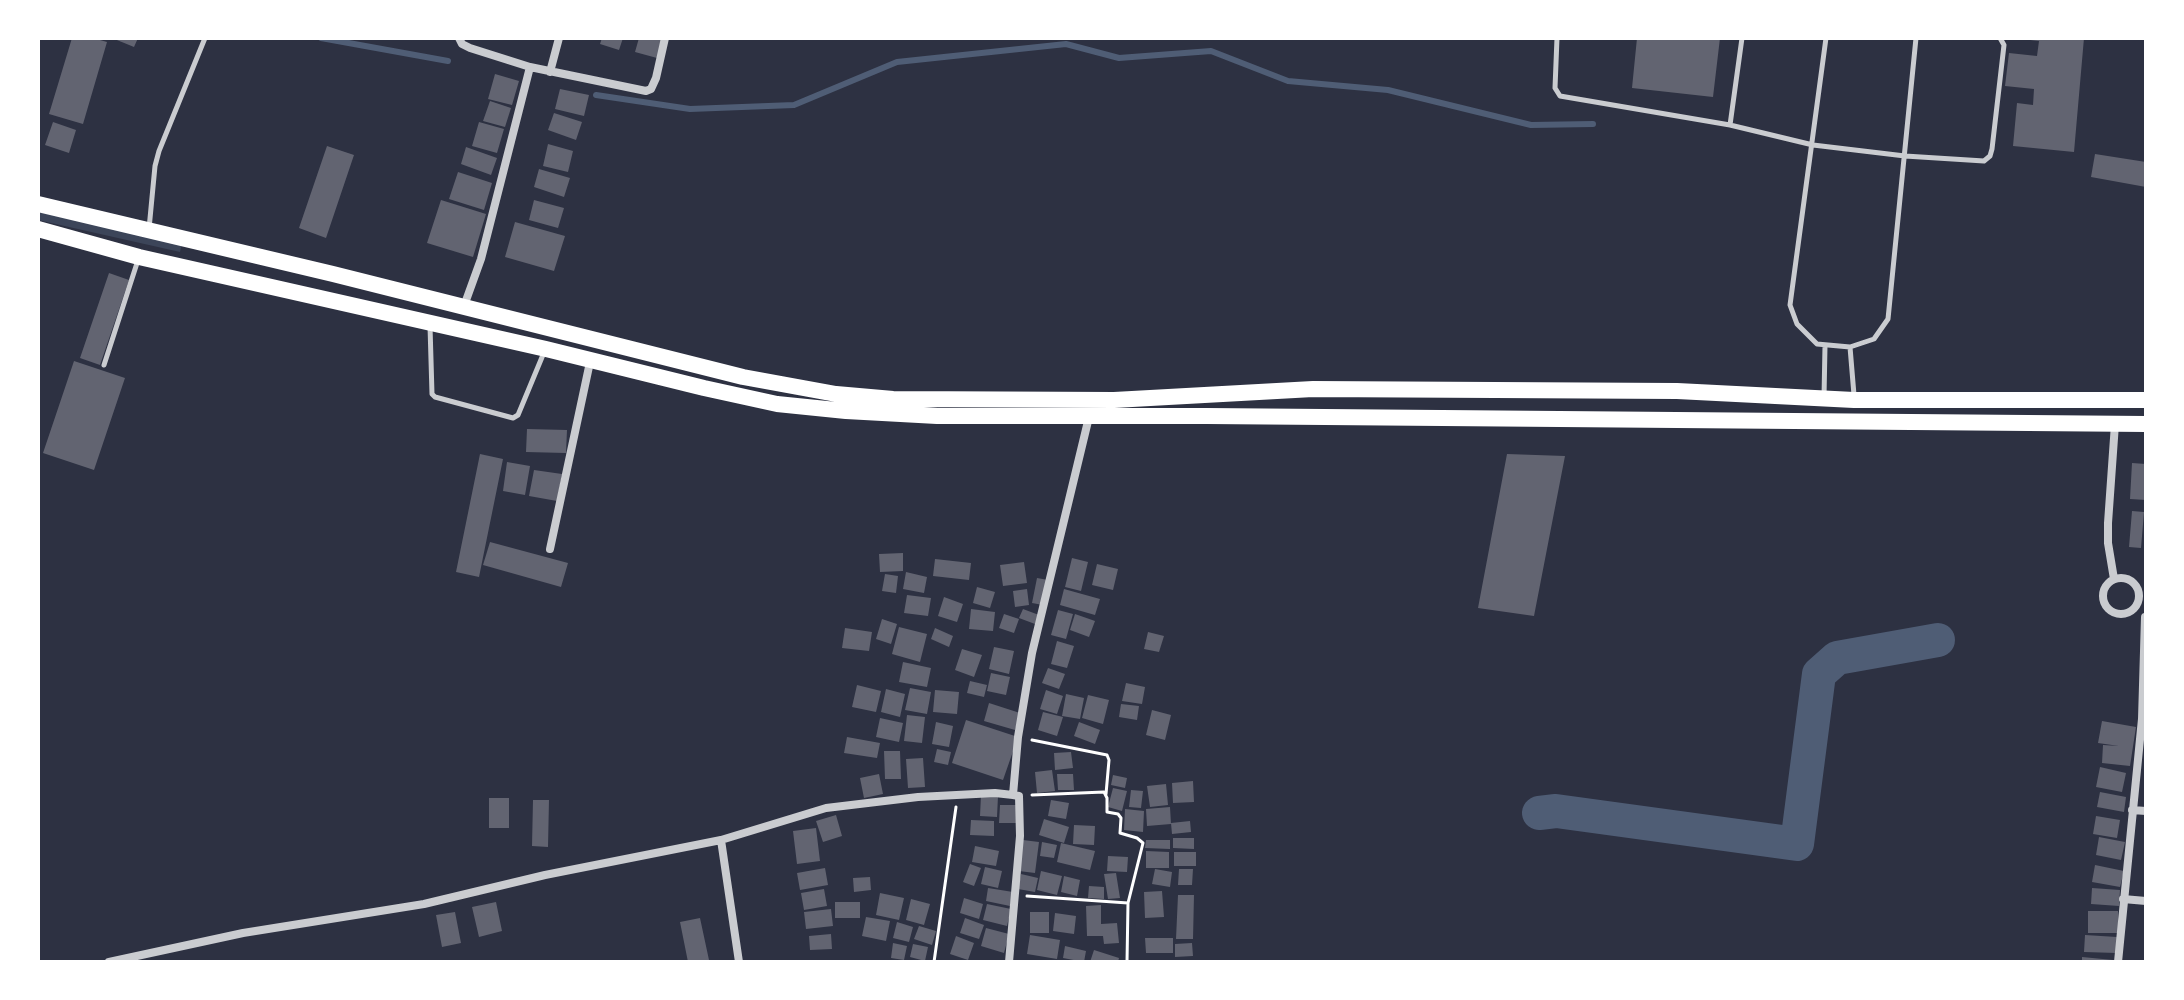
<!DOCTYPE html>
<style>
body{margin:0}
#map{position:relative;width:2184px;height:1000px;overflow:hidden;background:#2d3142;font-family:"Public Sans",sans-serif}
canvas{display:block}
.frame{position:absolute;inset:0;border:40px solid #fff;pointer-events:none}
</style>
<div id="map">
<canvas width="2184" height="1000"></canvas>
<div class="frame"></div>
</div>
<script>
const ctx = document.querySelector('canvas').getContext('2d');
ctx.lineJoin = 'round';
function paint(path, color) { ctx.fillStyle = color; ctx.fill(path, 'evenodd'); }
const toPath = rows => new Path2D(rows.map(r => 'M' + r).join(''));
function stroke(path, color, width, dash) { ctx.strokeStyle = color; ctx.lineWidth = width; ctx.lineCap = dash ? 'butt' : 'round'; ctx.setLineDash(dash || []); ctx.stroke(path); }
paint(toPath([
 [38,212,182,243,180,252,38,220]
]), '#3c4559');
stroke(toPath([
 [321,38,448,61],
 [596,95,690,109,794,105,897,62,1066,44,1119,58,1211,51,1288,81,1388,90,1531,125,1593,124]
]), '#4f5d75', 6);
stroke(toPath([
 [1539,813,1556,811,1797,844,1819,674,1837,658,1938,640]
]), '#4f5d75', 34);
paint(toPath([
 [72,38,93,38,107,42,83,124,49,114],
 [112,38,138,38,134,47],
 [602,38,623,38,619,50,600,44],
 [639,38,663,38,657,58,635,52],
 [1637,38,1720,38,1713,97,1632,88],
 [2030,38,2084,38,2074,152,2013,146,2017,103,2033,105,2034,89,2005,86,2009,53,2037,56,2039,41,2030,40],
 [495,74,519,81,512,105,488,99],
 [560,89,589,95,584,116,555,109],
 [490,101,511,108,505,127,483,121],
 [554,113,582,122,576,140,548,130],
 [53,122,76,130,69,153,45,145],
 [479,122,504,129,497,153,472,146],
 [548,144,573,151,568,172,543,166],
 [327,146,354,155,326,238,299,228],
 [466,147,497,158,491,175,461,164],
 [2095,154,2146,162,2146,187,2091,177],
 [539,169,570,178,564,197,534,187],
 [458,172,492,183,484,210,449,199],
 [441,200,486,214,473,257,427,243],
 [534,200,564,208,558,228,529,220],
 [515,222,565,236,554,271,505,257],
 [109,273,129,280,100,365,80,358],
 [74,361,125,378,94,470,43,453],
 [527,429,567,430,566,453,526,452],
 [480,454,503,459,479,577,456,572],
 [1507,454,1565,456,1534,616,1478,608],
 [507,462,530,466,525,495,503,491],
 [2132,463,2146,464,2146,500,2130,499],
 [534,470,562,474,557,501,529,496],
 [2132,511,2144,512,2141,548,2129,547],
 [490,542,568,563,561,587,483,565],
 [903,553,903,571,880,572,879,554],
 [1072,558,1088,562,1081,591,1065,587],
 [935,559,971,563,969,580,933,576],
 [1024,562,1027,583,1003,586,1000,565],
 [1097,564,1118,569,1113,590,1092,585],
 [906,572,927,577,924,593,903,589],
 [885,574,898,576,896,593,882,591],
 [1037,578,1048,580,1043,605,1032,603],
 [977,587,995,592,990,608,973,603],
 [1027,589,1029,605,1015,607,1013,591],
 [1064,589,1100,599,1095,615,1060,605],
 [907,595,931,598,928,616,904,613],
 [944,597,963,604,957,622,938,616],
 [971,609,995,612,993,631,969,629],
 [1023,609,1039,615,1035,624,1019,618],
 [1058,610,1073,614,1066,639,1051,635],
 [1004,614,1019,619,1014,633,999,628],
 [1075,614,1095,621,1089,637,1070,630],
 [882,619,897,624,891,644,876,639],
 [899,627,927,634,920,662,892,654],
 [845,628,872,632,869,651,842,648],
 [935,628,953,636,949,647,931,639],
 [1148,632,1164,636,1159,652,1144,649],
 [1057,641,1074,646,1067,668,1051,664],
 [994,647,1014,651,1009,674,989,669],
 [962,649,982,655,974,677,955,670],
 [903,662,931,668,927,687,899,682],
 [1048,668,1065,674,1059,689,1042,683],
 [991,673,1010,677,1006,695,987,691],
 [970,681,987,685,984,697,967,693],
 [1126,683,1145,687,1142,704,1122,701],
 [857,685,881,691,876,712,852,707],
 [910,688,931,692,927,714,905,710],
 [886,689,905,694,900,717,881,712],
 [935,690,959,692,957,714,933,712],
 [1046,690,1063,696,1057,714,1040,709],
 [1066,694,1084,698,1080,719,1062,716],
 [1088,695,1109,700,1103,724,1082,718],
 [989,703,1020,713,1015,730,984,721],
 [1121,704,1139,706,1137,720,1119,717],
 [1152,710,1171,715,1165,740,1146,735],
 [1043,712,1063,717,1057,736,1038,730],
 [907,715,925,717,922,743,904,741],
 [880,718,903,723,899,742,876,737],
 [966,720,1018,737,1003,780,952,763],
 [2102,721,2136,727,2130,766,2102,763,2103,745,2119,746,2098,743],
 [936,722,953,726,949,747,932,744],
 [1079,722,1100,730,1095,744,1074,736],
 [847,737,880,743,877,758,844,753],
 [937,749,951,752,948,765,934,762],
 [884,751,900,751,901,779,885,779],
 [1071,752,1073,768,1055,770,1054,753],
 [923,758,925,787,908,788,906,759],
 [2100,767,2126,773,2122,792,2096,787],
 [1052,770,1055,791,1037,793,1035,772],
 [879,774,883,794,864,798,860,778],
 [1057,774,1073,774,1074,790,1058,790],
 [1113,775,1127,778,1125,788,1111,785],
 [1193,781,1194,802,1173,803,1172,783],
 [1166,784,1168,805,1150,807,1147,786],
 [1113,788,1127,791,1122,811,1108,807],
 [1131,790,1143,791,1141,808,1129,807],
 [2100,792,2126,797,2124,812,2097,807],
 [981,795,998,796,997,817,980,816],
 [489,798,509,798,509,828,489,828],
 [533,800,549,800,548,847,532,846],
 [1051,800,1069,803,1066,819,1048,816],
 [1000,805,1017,805,1016,823,999,823],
 [1170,807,1171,824,1147,826,1146,809],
 [1125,809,1144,811,1143,832,1124,830],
 [836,815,842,836,823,842,816,821],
 [2096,816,2120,820,2117,838,2093,834],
 [1044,819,1069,827,1064,843,1039,835],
 [971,820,994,821,994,836,970,835],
 [1190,821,1191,832,1172,834,1171,823],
 [1074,825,1095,826,1094,845,1073,844],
 [816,828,820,861,797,864,793,831],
 [2099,837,2125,842,2121,860,2096,855],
 [1173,838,1194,838,1194,849,1173,848],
 [1023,840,1039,842,1035,873,1019,871],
 [1146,840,1170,840,1170,849,1145,848],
 [1042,842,1057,845,1054,858,1040,856],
 [1061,843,1095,851,1090,870,1057,862],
 [975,846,999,851,996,866,972,862],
 [1146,851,1169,852,1169,868,1146,868],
 [1174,852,1196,852,1196,866,1174,866],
 [1108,856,1128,857,1127,872,1107,871],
 [970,864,981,868,974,886,963,882],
 [2095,865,2124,871,2120,887,2092,882],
 [985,867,1002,871,998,888,981,884],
 [825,868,828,885,800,890,797,873],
 [1155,869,1172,872,1170,887,1152,884],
 [1179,869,1193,869,1192,885,1178,885],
 [1041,871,1062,876,1057,895,1037,890],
 [1116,873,1120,898,1108,899,1104,874],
 [1021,874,1038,878,1035,892,1018,889],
 [1064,876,1080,880,1077,896,1061,892],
 [870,877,871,890,854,892,853,878],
 [1089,886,1104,887,1104,899,1088,898],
 [988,888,1013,892,1010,906,986,901],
 [2092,888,2120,890,2119,906,2091,904],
 [824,889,827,906,804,910,801,893],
 [1162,891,1164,917,1145,918,1144,892],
 [880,893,904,898,899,920,876,915],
 [1178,895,1194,895,1193,939,1176,939],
 [964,898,983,904,979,919,960,913],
 [911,899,930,904,924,925,906,920],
 [496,902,502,931,479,937,472,907],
 [835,902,860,902,860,918,835,918],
 [987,904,1011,909,1007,926,983,920],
 [1101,905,1101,924,1117,923,1119,943,1104,944,1103,936,1087,936,1086,906],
 [831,909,833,926,806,929,804,912],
 [2088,911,2118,911,2118,933,2088,933],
 [455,912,461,943,442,947,436,915],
 [1030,912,1049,912,1049,933,1030,933],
 [1055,913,1076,916,1074,934,1053,931],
 [866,917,890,921,886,941,862,936],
 [700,918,709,960,688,962,680,922],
 [965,918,984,925,979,939,960,933],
 [897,922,913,927,909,942,893,938],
 [919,926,936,931,932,945,914,939],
 [986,928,1009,934,1004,953,981,946],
 [831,934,832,949,810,950,809,936],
 [1030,935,1060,940,1057,959,1027,954],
 [2085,935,2117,937,2117,953,2084,952],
 [956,936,974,943,968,960,950,954],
 [1145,938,1173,938,1173,953,1146,953],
 [893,943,907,946,904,960,891,958],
 [1192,943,1193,956,1175,957,1175,944],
 [913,944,928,947,925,961,910,957],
 [1065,946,1086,951,1084,962,1063,958],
 [1094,950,1119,958,1118,962,1090,962],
 [2082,957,2113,960,2113,962,2082,962]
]), '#626471');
stroke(toPath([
 [1032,740,1107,755,1109,760,1106,794],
 [1032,795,1104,792,1107,798,1107,812,1118,814,1121,818,1120,833,1137,838,1143,843,1128,903,1127,962],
 [1027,896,1128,903],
 [934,962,956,807]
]), '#fff', 3);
stroke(toPath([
 [1557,38,1555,88,1560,96,1730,125],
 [1742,38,1730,125,1813,145,1905,156,1984,161,1990,156,1992,149,2004,45,2000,38],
 [1826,38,1790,305,1797,324,1817,344,1850,347,1874,339,1888,319,1916,38],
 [149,229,155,166,159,151,205,38],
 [430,326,432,394,435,397,513,418,518,415,545,350],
 [1850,347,1854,395],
 [104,365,138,260],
 [1824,397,1825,346]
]), '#caccd0', 5);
stroke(toPath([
 [459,38,462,44,470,48,530,67],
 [550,72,559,38],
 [464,306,481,259,530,67,646,91,651,89,656,78,665,38],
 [550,549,590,362],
 '2103 596a18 18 0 1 1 36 0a18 18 0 1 1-36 0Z',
 [2114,579,2108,543,2108,523,2115,424],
 [2132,810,2146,811],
 [721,840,739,962],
 [2123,899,2146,901],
 [109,962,243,933,424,904,545,875,721,840,826,808,918,797,995,793,1013,795],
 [1009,962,1020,836,1019,796,1013,795,1018,737,1032,653,1089,417],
 [2118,962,2142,719,2145,617]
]), '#caccd0', 8);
stroke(toPath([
 [38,204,333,274,743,377,836,394,893,399,1114,400,1313,389,1677,391,1854,400,2146,400],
 [38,229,139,257,546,349,704,388,777,404,846,411,937,416,1207,416,2146,424]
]), '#fff', 16);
</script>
